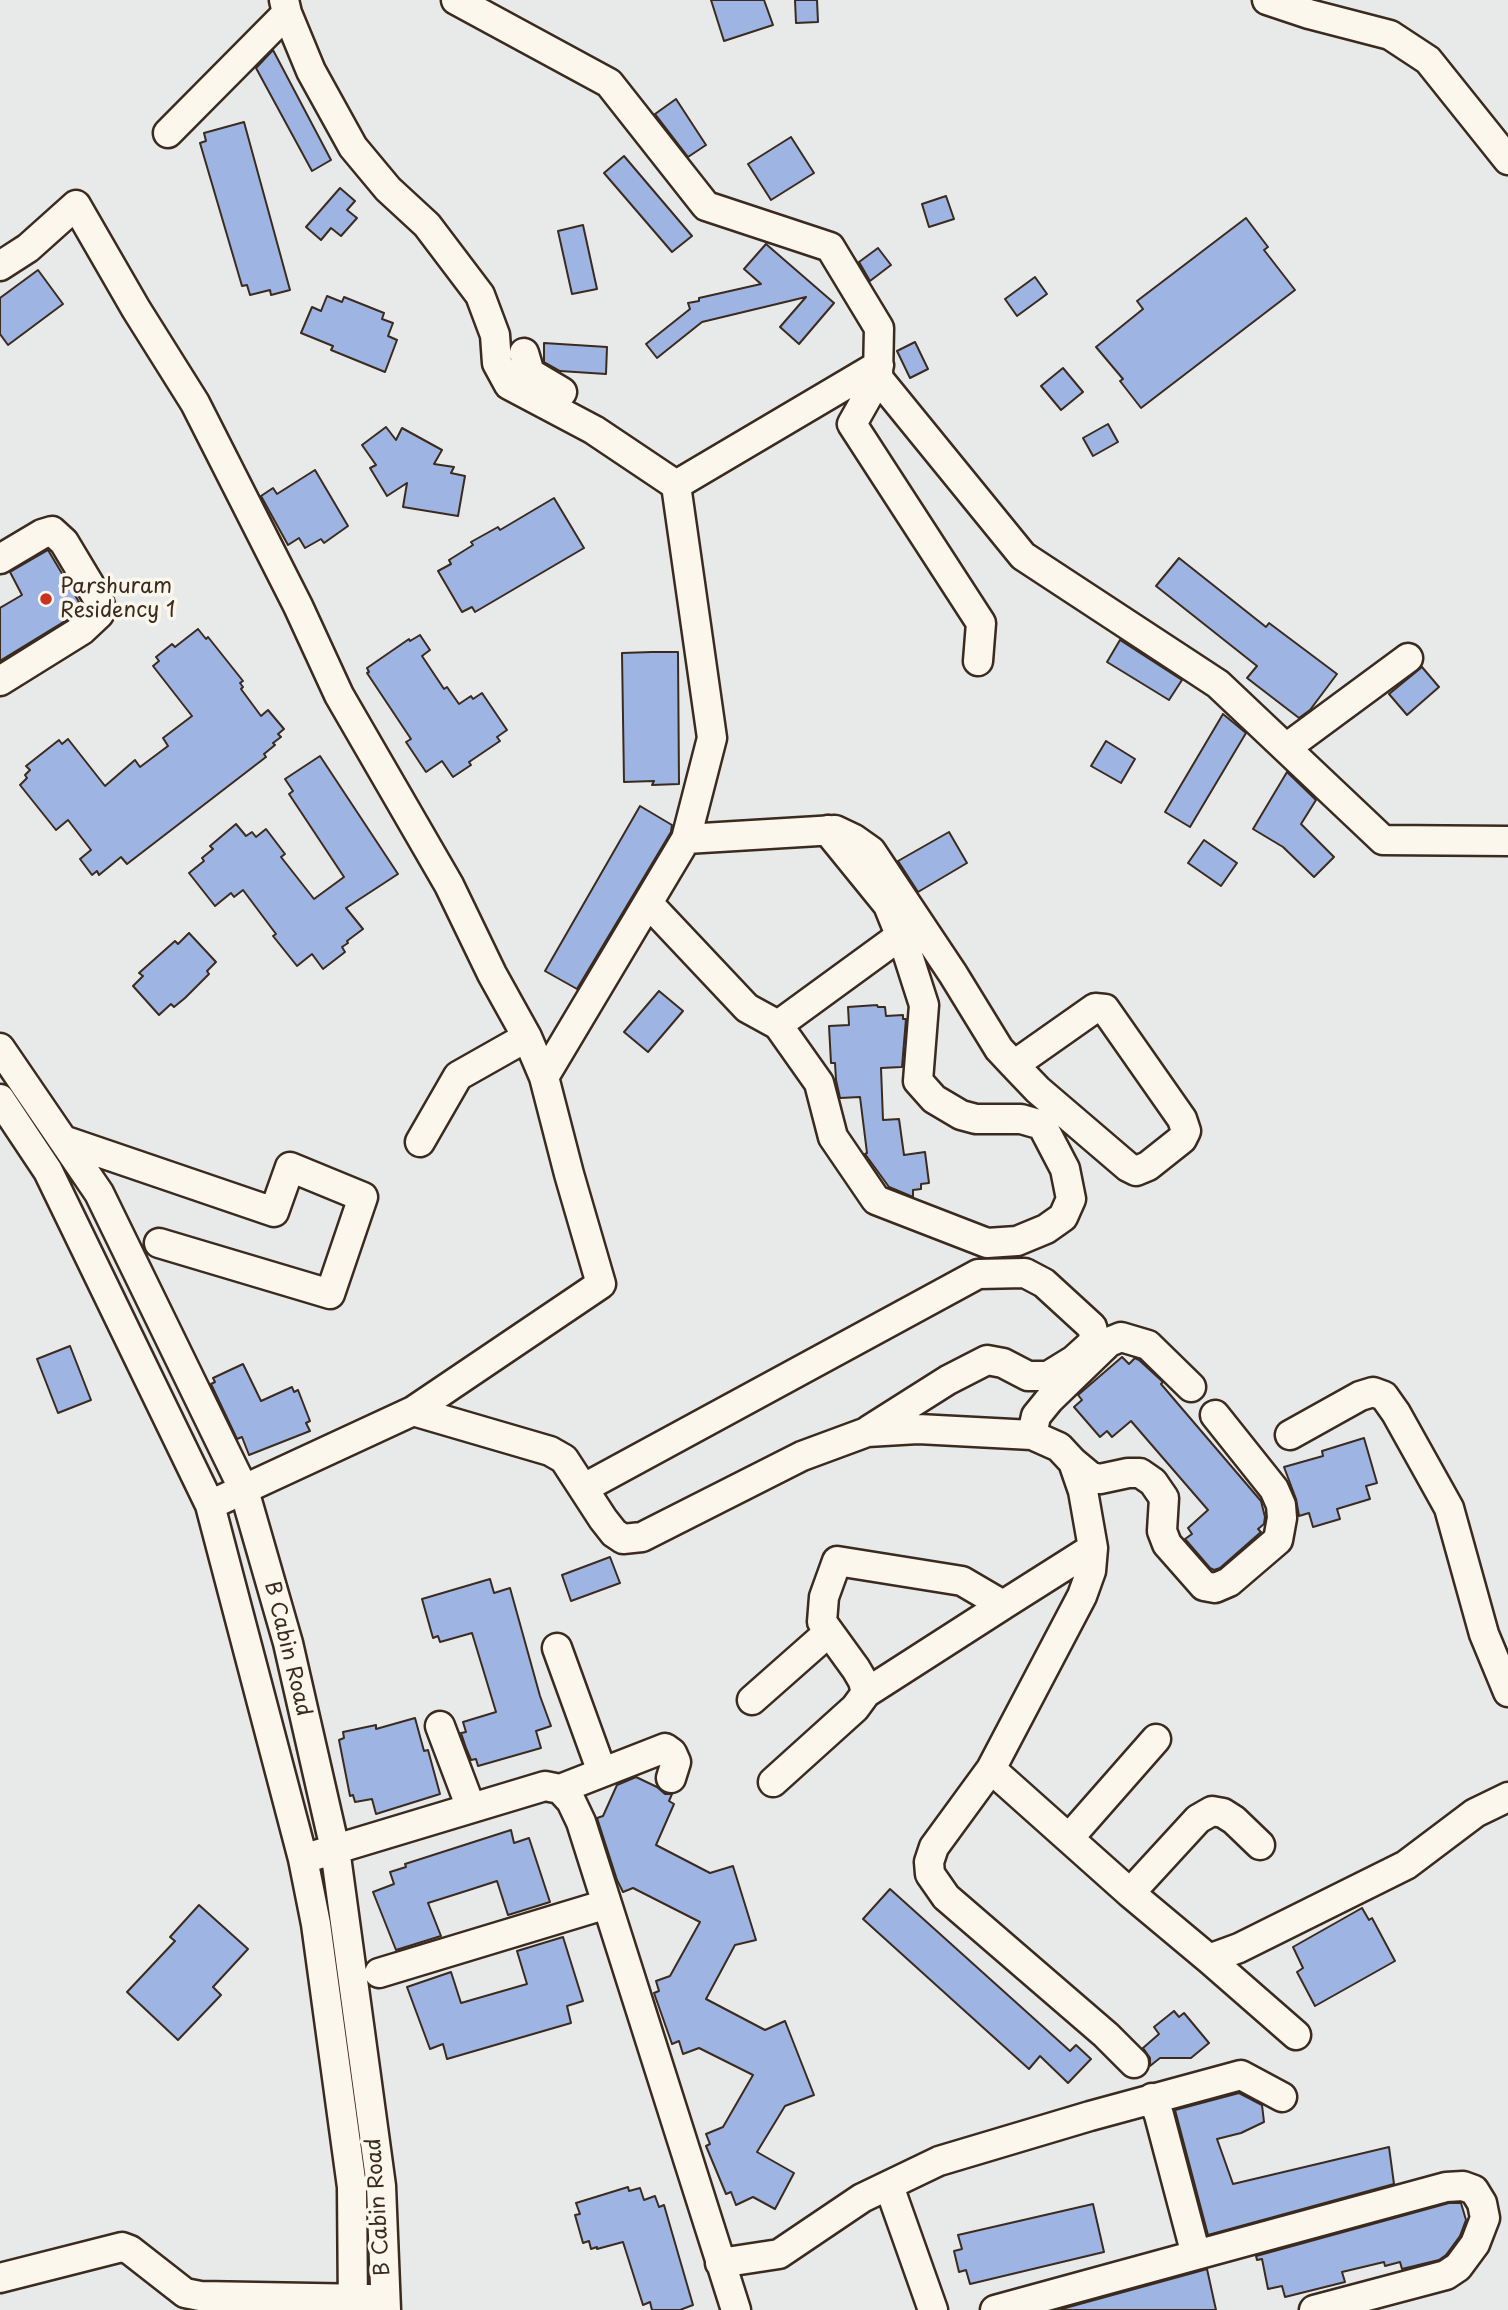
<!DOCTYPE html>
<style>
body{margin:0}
canvas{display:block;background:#e8eaea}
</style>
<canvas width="1508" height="2310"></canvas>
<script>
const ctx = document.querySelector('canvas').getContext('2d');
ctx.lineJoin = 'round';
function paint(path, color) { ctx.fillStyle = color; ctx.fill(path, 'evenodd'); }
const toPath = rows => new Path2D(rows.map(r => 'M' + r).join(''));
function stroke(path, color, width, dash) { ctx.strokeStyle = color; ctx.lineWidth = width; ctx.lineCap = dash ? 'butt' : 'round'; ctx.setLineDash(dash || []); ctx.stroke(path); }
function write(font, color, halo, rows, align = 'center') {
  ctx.font = font + ' "Playpen Sans",sans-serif'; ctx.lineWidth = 7; ctx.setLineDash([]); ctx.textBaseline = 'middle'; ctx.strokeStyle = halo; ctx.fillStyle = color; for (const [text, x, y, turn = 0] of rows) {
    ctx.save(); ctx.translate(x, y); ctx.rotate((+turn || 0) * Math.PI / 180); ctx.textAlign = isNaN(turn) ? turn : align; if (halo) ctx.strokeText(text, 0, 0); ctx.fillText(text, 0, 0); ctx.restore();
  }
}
const building = toPath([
 [711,0,764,0,773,25,724,41,711,0],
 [795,0,817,0,818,22,796,23,795,0],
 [273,50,331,160,312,171,256,68,273,50],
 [676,99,706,145,688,157,655,114,676,99],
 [244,122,290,290,271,295,270,290,250,295,247,285,242,286,200,143,206,141,204,133,244,122],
 [791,137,814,173,771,200,748,164,791,137],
 [624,156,692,236,672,252,604,173,624,156],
 [340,188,355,201,347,210,357,218,341,236,331,228,321,240,306,227,340,188],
 [946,196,954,219,929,227,922,204,946,196],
 [1246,218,1268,247,1264,250,1295,290,1141,408,1120,381,1123,379,1096,347,1143,309,1137,301,1246,218],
 [583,225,597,289,572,294,558,231,583,225],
 [766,244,834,303,799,344,780,327,806,297,702,322,657,358,646,344,690,309,688,303,699,301,699,298,761,284,744,269,766,244],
 [878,248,891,265,870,281,859,262,878,248],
 [38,270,63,304,8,345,0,334,0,298,38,270],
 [1035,277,1047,294,1017,316,1005,299,1035,277],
 [327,296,342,302,344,297,384,313,382,319,393,323,388,336,397,340,385,372,331,350,333,346,301,333,312,307,321,311,327,296],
 [915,342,928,369,910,378,897,351,915,342],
 [544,343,607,347,606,374,560,371,544,362,544,343],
 [1063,368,1083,392,1061,410,1041,386,1063,368],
 [1108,424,1118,442,1093,456,1083,438,1108,424],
 [386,427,396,440,402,428,442,450,434,464,454,467,451,473,465,476,458,516,403,507,407,483,387,496,370,468,376,465,362,445,386,427],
 [315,470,348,526,324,543,321,539,305,548,299,538,288,545,261,496,273,488,277,494,315,470],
 [554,498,584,548,475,612,472,607,462,612,438,571,451,564,449,560,473,545,471,542,498,527,500,530,554,498],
 [48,550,79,602,70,618,0,661,0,608,22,595,10,572,48,550],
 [1179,558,1266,627,1269,623,1337,674,1310,710,1299,718,1247,678,1257,666,1156,586,1179,558],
 [198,629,206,639,208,637,243,681,240,683,243,687,241,689,261,716,268,710,284,729,278,734,281,737,273,743,275,745,264,754,266,757,127,864,121,857,99,875,97,871,92,875,80,859,91,850,68,820,56,830,20,785,27,778,25,775,30,770,26,766,59,740,62,744,68,739,105,786,135,760,140,767,168,746,163,738,192,716,153,666,159,661,156,657,172,644,175,647,198,629],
 [420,635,430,650,422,656,444,689,447,687,459,704,471,696,473,699,482,693,507,730,497,737,500,741,469,762,471,765,453,777,442,761,426,772,406,742,411,739,367,673,369,672,367,668,409,639,410,641,420,635],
 [1120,640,1182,680,1169,700,1107,662,1120,640],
 [652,652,678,652,679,784,652,785,654,781,624,782,622,653,652,652],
 [1422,667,1439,687,1407,715,1389,694,1422,667],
 [1223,714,1246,733,1190,827,1165,812,1223,714],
 [1106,741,1135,759,1121,783,1091,766,1106,741],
 [320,756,398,874,346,908,363,929,347,941,348,943,342,947,345,952,323,969,312,954,297,966,273,936,276,934,243,890,234,897,231,893,215,906,189,873,204,861,202,858,213,849,210,846,236,824,246,836,252,832,256,837,266,829,285,854,281,857,314,899,344,877,289,794,293,791,285,779,320,756],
 [1287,772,1316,800,1301,824,1334,857,1314,877,1283,847,1253,829,1287,772],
 [640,806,672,825,671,832,577,989,545,971,640,806],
 [949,832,967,863,918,892,898,861,949,832],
 [1204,840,1237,863,1221,886,1188,863,1204,840],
 [189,933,216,962,207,971,209,974,185,998,174,1007,171,1004,159,1015,133,986,143,976,139,973,175,941,178,944,189,933],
 [659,991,683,1011,648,1052,624,1032,659,991],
 [877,1005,878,1007,885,1007,886,1016,903,1015,903,1019,906,1019,902,1067,881,1068,883,1120,899,1119,904,1155,925,1152,929,1183,921,1184,921,1189,913,1190,913,1197,889,1187,865,1154,867,1153,860,1097,840,1098,836,1080,835,1063,831,1063,829,1026,849,1025,848,1007,877,1005],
 [70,1346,91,1400,58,1413,37,1359,70,1346],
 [1122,1357,1129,1364,1135,1358,1139,1360,1163,1382,1161,1384,1261,1501,1265,1517,1264,1524,1258,1529,1261,1532,1220,1568,1214,1570,1210,1568,1185,1539,1192,1534,1188,1528,1208,1510,1131,1421,1112,1437,1107,1431,1100,1437,1074,1407,1082,1400,1078,1395,1122,1357],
 [243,1364,261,1401,292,1387,294,1392,298,1390,310,1421,306,1423,310,1431,249,1455,242,1437,237,1439,211,1384,215,1382,213,1378,243,1364],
 [1364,1438,1377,1483,1366,1486,1370,1499,1337,1509,1340,1519,1313,1527,1309,1513,1299,1516,1296,1499,1284,1467,1323,1456,1322,1451,1364,1438],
 [610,1557,620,1583,571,1601,562,1575,610,1557],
 [490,1579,494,1593,510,1588,540,1696,551,1726,536,1731,541,1748,478,1766,476,1759,471,1760,466,1748,461,1733,466,1732,463,1722,496,1712,472,1633,440,1642,438,1636,433,1638,422,1599,490,1579],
 [415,1718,424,1751,428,1750,440,1794,376,1814,372,1799,355,1802,353,1795,350,1796,339,1740,344,1738,343,1732,376,1725,376,1729,415,1718],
 [636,1777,657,1787,665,1794,672,1794,669,1801,674,1804,656,1845,710,1873,733,1866,756,1940,735,1945,706,1999,765,2030,785,2021,814,2095,785,2106,757,2152,794,2173,775,2209,753,2197,736,2205,731,2192,726,2194,706,2146,710,2144,706,2134,723,2127,753,2075,699,2048,683,2054,679,2041,672,2044,654,1993,659,1991,656,1981,670,1976,700,1922,633,1888,623,1892,617,1880,597,1818,603,1816,617,1785,636,1777],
 [511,1830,514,1843,529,1838,550,1902,508,1915,497,1881,466,1891,428,1903,441,1936,396,1950,373,1892,394,1884,390,1872,406,1867,405,1864,511,1830],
 [890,1889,1070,2051,1076,2045,1091,2059,1068,2083,1040,2056,1029,2069,863,1919,890,1889],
 [199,1905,248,1949,213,1987,221,1995,178,2040,127,1992,175,1941,170,1937,199,1905],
 [1362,1908,1369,1920,1372,1918,1395,1961,1315,2006,1297,1972,1303,1968,1293,1947,1362,1908],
 [563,1937,583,2001,567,2006,571,2023,447,2059,443,2044,430,2049,407,1987,451,1972,461,2003,527,1984,517,1951,563,1937],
 [1174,2011,1179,2017,1184,2013,1209,2043,1191,2058,1160,2058,1150,2066,1150,2058,1143,2048,1159,2034,1154,2027,1174,2011],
 [1239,2093,1262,2105,1264,2122,1241,2133,1217,2139,1233,2184,1389,2147,1394,2184,1208,2235,1175,2110,1239,2093],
 [628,2187,629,2191,640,2188,644,2200,655,2196,659,2207,664,2205,693,2305,680,2310,652,2310,650,2302,643,2305,623,2242,597,2249,597,2247,591,2249,589,2241,583,2243,575,2215,580,2214,576,2203,628,2187],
 [1449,2203,1461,2203,1466,2220,1460,2236,1446,2255,1439,2260,1402,2269,1400,2262,1385,2266,1384,2262,1342,2272,1345,2282,1285,2297,1282,2286,1268,2289,1262,2259,1257,2260,1256,2256,1449,2203],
 [1093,2204,1104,2252,970,2284,966,2270,959,2272,954,2251,962,2249,958,2235,1093,2204],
 [1207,2269,1216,2310,1058,2310,1200,2271,1207,2269]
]);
paint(building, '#9eb4e2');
stroke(building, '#3b2a1e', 2);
const minor = toPath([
 [456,0,609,83,706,206,830,247,879,328,878,378,852,424,981,623,978,661],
 [1267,0,1309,14,1390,35,1428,60,1508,160],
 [287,13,311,71,353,147,388,189,427,225,480,295,495,335,497,363,509,385,594,430,676,485],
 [168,133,287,13,284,0],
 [0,266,28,248,76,205,136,309,195,403,298,606,339,695,449,885,492,974,527,1037,544,1077,569,1174,601,1284,413,1411,210,1505],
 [524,353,530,373,562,392],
 [878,378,1023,556,1218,684,1383,840,1508,841],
 [0,559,42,534,52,531,64,542,97,597,100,605,99,614,82,630,0,681],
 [1286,748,1408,658],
 [686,839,835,830,854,839,871,851,953,974,999,1049,1014,1065,1038,1090,1128,1167,1136,1171,1148,1166,1182,1139,1186,1131,1182,1119,1105,1009,1095,1008,1014,1065],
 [648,903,747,1008,778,1025,819,1083,833,1137,876,1200,987,1243,1017,1241,1046,1229,1063,1217,1071,1199,1065,1169,1042,1125,1021,1119,976,1119,961,1115,934,1099,918,1081,924,1005,907,952,888,905,827,830],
 [778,1025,900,936],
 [0,1048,99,1193,244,1490,288,1643,335,1849,381,2186,386,2310],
 [544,1077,686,839,712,738,676,485,879,365],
 [0,1099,48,1171,210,1505,303,1859,316,1924,352,2187,353,2310],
 [66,1141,274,1212,290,1167,363,1197,330,1294,159,1243],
 [420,1142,458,1076,527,1037],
 [413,1411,550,1451,564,1459,603,1519,614,1533,623,1539,642,1537,802,1456,867,1432,918,1429,1032,1435,1059,1447,1073,1462,1083,1491,1093,1548,1091,1571,1082,1596,991,1769,934,1847,929,1862,930,1874,946,1897,1106,2035,1134,2063],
 [1032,1435,1036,1416,1049,1400,1109,1342,1121,1337,1148,1345,1191,1387],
 [1290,1435,1360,1396,1373,1392,1384,1396,1396,1413,1449,1508,1484,1634,1508,1692],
 [1073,1462,1091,1477,1100,1479,1128,1473,1140,1473,1153,1482,1164,1498,1162,1531,1167,1544,1204,1586,1215,1588,1229,1582,1278,1540,1282,1518,1281,1505,1274,1489,1215,1415],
 [584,1488,978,1274,1025,1273,1044,1283,1092,1327,1095,1341,1074,1360,1048,1376,1028,1376,1003,1363,987,1360,948,1380,869,1430],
 [557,1648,602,1772],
 [866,1693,1003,1605],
 [752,1700,829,1632],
 [440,1726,471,1808],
 [991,1769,1130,1893,1209,1959,1239,1948,1406,1865,1475,1813,1508,1797],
 [773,1782,855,1708,866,1693,863,1681,856,1669,822,1622,824,1597,837,1561,962,1581,1003,1605,1093,1548],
 [560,1789,665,1748,672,1753,676,1762,671,1778],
 [1069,1838,1156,1739],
 [316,1855,545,1786,560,1789,571,1801,581,1822,736,2310],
 [1130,1893,1198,1819,1212,1811,1223,1813,1234,1820,1260,1845],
 [1209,1959,1296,2035],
 [379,1973,607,1904],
 [889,2186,933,2310],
 [1196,2255,1446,2187,1463,2186,1474,2190,1482,2203,1485,2218,1475,2244,1458,2267,1446,2275,1314,2310],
 [720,2263,779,2254,862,2198,939,2161,1090,2116,1241,2075,1282,2097],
 [0,2278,122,2247,130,2250,185,2293,200,2296,369,2299],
 [995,2310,1196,2255,1159,2115,1152,2098]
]);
stroke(minor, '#3b2a1e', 33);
stroke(minor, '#fbf7ec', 28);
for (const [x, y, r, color] of [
 [46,599,7,"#c8321e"]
]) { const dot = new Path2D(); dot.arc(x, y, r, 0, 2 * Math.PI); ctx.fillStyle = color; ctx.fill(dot); stroke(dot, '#fbf7ec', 2.5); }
write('21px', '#3b2a1e', '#fbf7ec', [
 ["Parshuram",60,587],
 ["Residency 1",60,611]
], 'left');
write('21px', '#3b2a1e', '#fbf7ec', [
 ["B Cabin Road",287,1649,76],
 ["B Cabin Road",379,2207,-94]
]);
</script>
